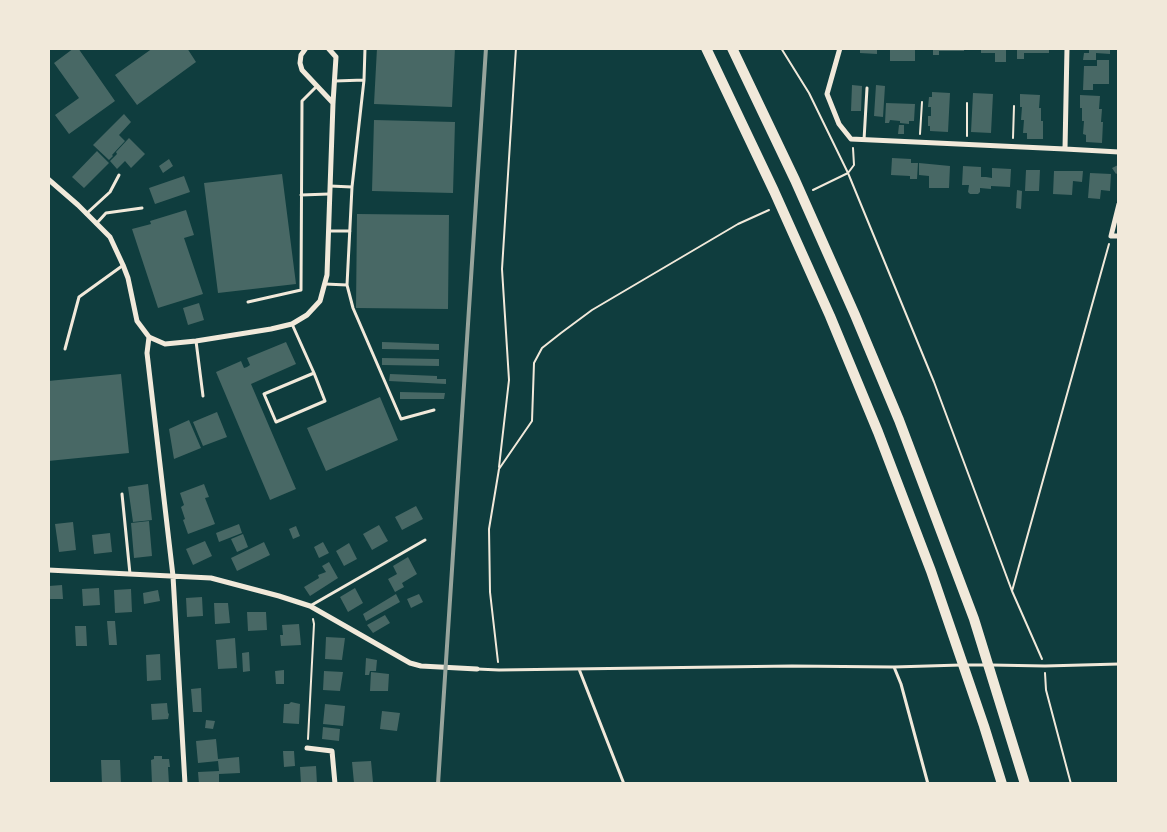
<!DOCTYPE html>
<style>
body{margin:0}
#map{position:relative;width:1167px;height:832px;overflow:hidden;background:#0f3d3e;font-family:Cabin,sans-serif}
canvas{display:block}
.frame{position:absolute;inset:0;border:50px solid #f1e9da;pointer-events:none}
</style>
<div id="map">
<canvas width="1167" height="832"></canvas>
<div class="frame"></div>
</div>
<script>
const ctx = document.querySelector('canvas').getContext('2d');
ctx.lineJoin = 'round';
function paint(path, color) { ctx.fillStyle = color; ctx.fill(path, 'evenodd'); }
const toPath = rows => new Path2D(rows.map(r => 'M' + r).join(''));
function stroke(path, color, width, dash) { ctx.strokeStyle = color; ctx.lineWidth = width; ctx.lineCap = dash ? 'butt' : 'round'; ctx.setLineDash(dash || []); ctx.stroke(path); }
paint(toPath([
 [74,48,78,48,115,101,69,134,55,115,79,98,54,63],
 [153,48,187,48,196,62,137,105,115,75],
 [377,48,455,48,452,107,374,104],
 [860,48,877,48,877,54,860,53],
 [890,48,915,48,915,61,890,61],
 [933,48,964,48,964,51,939,51,939,55,933,55],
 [981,48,1006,48,1006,62,995,62,995,53,981,53],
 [1017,48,1049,48,1049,53,1024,53,1024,59,1017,59],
 [1089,48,1110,48,1110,54,1096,53,1096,60,1083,60,1084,53,1089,53],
 [1097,60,1109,60,1109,84,1093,84,1093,90,1083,90,1084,66,1097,66],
 [852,85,862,86,861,111,851,111],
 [876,85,885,86,883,117,874,116],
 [932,92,950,93,948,132,930,131,930,126,928,126,928,116,931,116,931,107,928,107,929,97,932,97],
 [973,93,993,94,991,133,971,132],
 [1020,94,1040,95,1039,108,1041,108,1041,121,1043,121,1043,139,1027,139,1027,133,1023,133,1024,120,1021,120,1022,107,1020,107],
 [1080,95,1100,96,1099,109,1102,109,1101,122,1103,122,1102,143,1086,142,1086,135,1083,134,1084,121,1082,121,1082,108,1080,108],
 [886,103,915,104,914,121,909,121,909,124,900,123,900,121,890,120,889,123,885,123],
 [124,114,131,122,119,135,125,141,112,155,113,156,109,160,93,145],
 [374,120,455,122,453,193,372,191],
 [899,125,904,125,904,134,898,134],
 [129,138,145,154,131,168,125,161,117,169,110,161,117,154,116,152],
 [97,151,109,163,84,188,72,177],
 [892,158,911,159,911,163,918,163,917,179,910,179,910,176,891,175],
 [169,159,173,166,163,173,159,166],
 [919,163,950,166,949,188,929,188,929,176,919,175],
 [1118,165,1119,172,1116,174,1112,168],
 [963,166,981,167,981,177,986,177,992,178,992,168,1011,169,1010,187,991,186,991,189,980,188,980,192,978,194,970,194,968,192,969,185,962,185],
 [1026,170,1040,170,1039,191,1025,191],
 [1054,171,1083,171,1082,182,1073,181,1072,195,1053,194],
 [1090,173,1111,174,1110,191,1101,190,1100,199,1088,198],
 [282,174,296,284,218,293,204,183],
 [184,176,190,192,155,204,149,188],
 [1017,190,1022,191,1021,209,1016,208],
 [186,210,194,235,184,238,203,294,158,308,132,229,151,224,150,221],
 [357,214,449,215,448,309,356,308],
 [199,303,204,320,188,325,183,308],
 [286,342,296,364,251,384,296,489,270,500,216,372,241,361,244,368,247,367,250,365,247,358],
 [382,342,439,344,439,350,382,349],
 [382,358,439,359,439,366,382,365],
 [121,374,129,453,48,461,48,381],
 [390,374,437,376,437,379,446,379,446,384,389,381],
 [400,392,445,393,444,399,400,399],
 [380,397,398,440,326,471,307,428],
 [217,412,227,437,203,446,193,422],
 [189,420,201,448,174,459,169,429],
 [148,484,152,520,133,522,128,487],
 [204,484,209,497,205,498,215,524,188,534,183,520,185,519,181,507,184,505,180,493],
 [416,506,423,519,402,530,395,517],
 [149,521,152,556,134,558,131,523],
 [73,522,76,550,59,552,55,524],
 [239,524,242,533,219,542,216,533],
 [379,525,388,541,372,550,363,534],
 [296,526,300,536,293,539,289,529],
 [110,533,112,552,94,554,92,535],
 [243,534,248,547,237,552,231,539],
 [205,541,212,556,193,565,186,549],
 [264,542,270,555,237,571,231,558],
 [323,542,329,553,319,558,314,547],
 [349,543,357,559,344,566,336,551],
 [408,557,417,574,402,583,404,587,395,592,388,579,397,574,393,566],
 [329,562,338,578,310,596,304,587,319,578,318,575,326,572,322,566],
 [62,585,63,599,50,599,49,586],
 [99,588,100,605,83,606,82,589],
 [355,588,363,603,348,612,340,597],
 [131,589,132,612,115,613,114,590],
 [158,590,160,601,144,604,143,593],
 [396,594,400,602,366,621,363,614],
 [419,594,423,602,411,608,407,599],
 [202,597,203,616,187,617,186,598],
 [214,603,228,603,230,623,215,624],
 [247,612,266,612,267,630,248,631],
 [385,615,390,623,373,633,367,625],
 [107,621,115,621,117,645,109,645],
 [299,624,301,645,281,646,280,635,283,635,282,625],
 [75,626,86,626,87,646,76,646],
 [326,637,345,638,342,660,325,659],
 [235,638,237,668,218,669,216,640],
 [249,652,250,671,243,672,242,653],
 [160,654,161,680,147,681,146,655],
 [366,658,377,660,376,671,370,671,369,675,365,675],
 [284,670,284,684,276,684,275,671],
 [324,671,343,672,340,691,323,690],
 [371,672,389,674,388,691,370,691],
 [201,688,202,712,193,712,191,689],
 [291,702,300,704,299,724,283,723,284,704,289,704],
 [167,703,168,713,169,714,168,719,152,720,151,704],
 [325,704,345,706,343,726,323,724],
 [382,711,400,713,397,731,380,729],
 [206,720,215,721,213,729,205,728],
 [323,727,340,729,339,741,322,739],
 [216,739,218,759,239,757,240,773,219,774,219,784,199,784,198,772,219,771,218,761,198,763,196,741],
 [283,751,294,751,295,766,284,767],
 [154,756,162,756,162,759,169,759,170,767,168,767,169,784,152,784,151,760,154,759],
 [101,760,120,760,121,784,102,784],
 [371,761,373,782,354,783,352,762],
 [316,766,317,784,301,784,300,767]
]), '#486865');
stroke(toPath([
 [781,48,809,93,848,173,934,382,1012,591,1042,659],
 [920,134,922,102],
 [967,136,967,103],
 [1013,138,1014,106],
 [813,190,848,173,854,165,853,148],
 [499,467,509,380,502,269,516,48],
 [1012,591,1109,244],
 [498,662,490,592,489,529,499,469,532,421,534,363,542,348,561,333,592,310,738,224,769,210],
 [1045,673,1046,690,1071,784],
 [308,739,314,624,313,619]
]), '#f1e9da', 2);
stroke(toPath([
 [364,80,352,187,347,285,353,308,401,419,434,410],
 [335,81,364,80,365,48],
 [864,140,867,88],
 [330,186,352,187],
 [301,195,329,194],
 [86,214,110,192,119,175],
 [96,224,106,213,142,208],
 [329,231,350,231],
 [325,284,347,285],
 [248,302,301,290,302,101,317,86],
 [292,324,314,373,325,401,276,422,264,394,314,373],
 [196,341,203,396],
 [65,349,79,297,122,266],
 [122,494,130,574],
 [310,606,425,540],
 [967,665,985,665],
 [991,665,1045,666,1119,664],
 [894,667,901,684,928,784],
 [477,669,499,670,792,666,894,667,961,665],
 [579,669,624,784]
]), '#f1e9da', 3);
stroke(toPath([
 [306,48,301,55,300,63,302,70,333,103],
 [840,48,827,94,839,124,851,139,1065,149,1067,48],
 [1065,149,1119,152],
 [48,179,78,205,110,237,123,265,128,278,137,321,149,337,165,344,196,341,271,329,292,324,307,315,320,301,327,275,333,103,336,57,328,48],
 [1119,204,1111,236,1119,236],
 [149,337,147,353,173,576,185,784],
 [48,570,211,578,279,596,310,606,410,663,421,666,477,669],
 [307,748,332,751,335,784]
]), '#f1e9da', 5);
stroke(toPath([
 [706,48,774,191,830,316,878,432,931,571,984,726,1002,784],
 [732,48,795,180,855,315,899,420,974,619,1025,784]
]), '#f1e9da', 10);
stroke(toPath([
 [438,784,486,48]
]), '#97a49c', 4);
</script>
